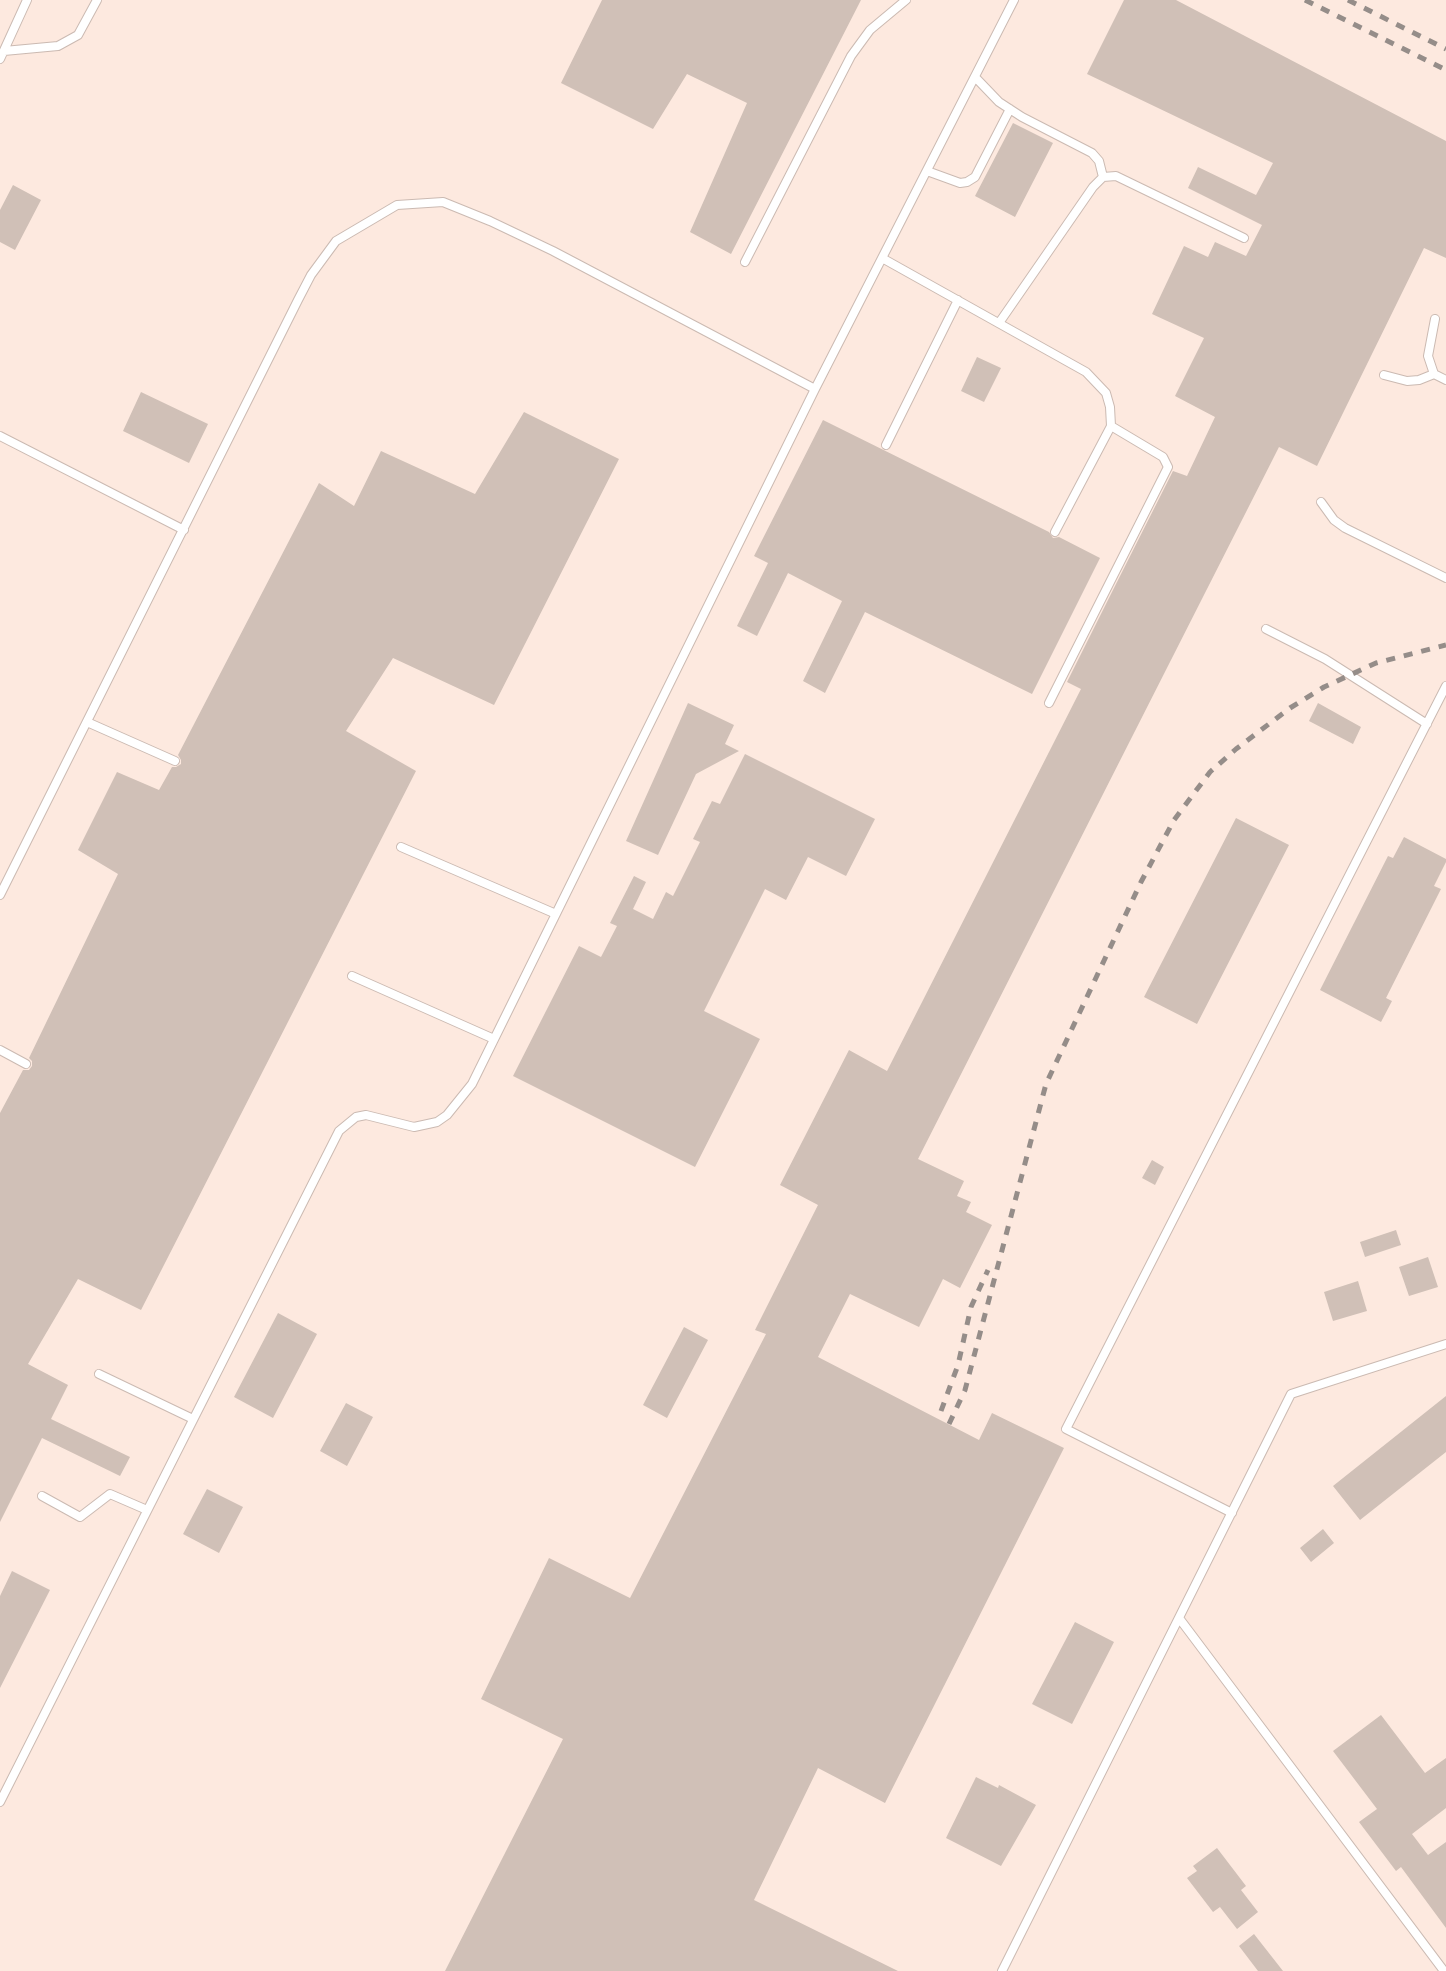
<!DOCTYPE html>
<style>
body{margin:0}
canvas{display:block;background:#fcf2ed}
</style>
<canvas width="1446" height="1971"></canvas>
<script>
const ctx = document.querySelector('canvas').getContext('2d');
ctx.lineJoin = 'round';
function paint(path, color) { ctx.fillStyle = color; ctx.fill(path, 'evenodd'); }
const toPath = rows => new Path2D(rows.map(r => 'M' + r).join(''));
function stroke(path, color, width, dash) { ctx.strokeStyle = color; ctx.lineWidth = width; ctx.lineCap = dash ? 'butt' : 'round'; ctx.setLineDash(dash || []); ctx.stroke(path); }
paint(toPath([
 [0,0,1446,0,1446,1971,0,1971]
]), '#fde9df');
paint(toPath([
 [602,0,861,0,731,254,690,232,747,103,687,74,653,129,561,83],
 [1124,0,1176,0,1446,141,1446,258,1424,248,1317,466,1279,447,918,1159,964,1181,957,1196,971,1202,966,1212,992,1225,960,1288,943,1279,919,1327,850,1294,818,1357,979,1440,992,1413,1064,1448,885,1803,818,1768,754,1900,898,1971,445,1971,563,1739,481,1699,549,1558,630,1598,766,1334,755,1330,818,1205,780,1185,849,1050,887,1071,1081,689,1067,682,1117,582,1173,471,1187,476,1215,417,1175,396,1204,338,1152,314,1184,246,1208,257,1215,242,1246,256,1262,225,1188,188,1198,167,1256,195,1273,163,1087,74],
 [1013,123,1053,143,1015,217,975,196],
 [13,185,41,200,15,250,0,242,0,210],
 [977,357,1001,368,984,402,961,391],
 [141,392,208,424,189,463,123,431],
 [524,412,619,459,494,705,393,658,346,731,416,771,141,1310,78,1279,28,1364,68,1385,51,1419,130,1457,120,1476,42,1438,0,1522,0,1113,23,1070,29,1070,32,1066,32,1061,29,1058,118,874,78,850,117,772,159,790,172,767,176,767,181,764,181,760,178,755,319,483,354,506,381,451,475,494],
 [823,420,1049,532,1053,538,1059,537,1100,558,1032,694,865,612,825,693,803,681,842,601,788,573,757,636,737,626,768,563,754,556],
 [688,703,734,725,725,744,739,751,696,774,658,855,626,841],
 [1318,703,1361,727,1353,744,1309,721],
 [745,754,875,819,846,876,808,857,786,900,765,889,704,1011,760,1039,695,1167,513,1076,579,946,601,957,617,926,610,923,634,876,646,882,633,909,653,919,666,892,673,896,700,842,693,839,712,801,720,804],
 [1236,818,1289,845,1197,1024,1144,997],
 [1404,837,1446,859,1446,862,1434,886,1441,889,1386,998,1392,1001,1381,1022,1320,990,1388,856,1393,858],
 [1152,1160,1164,1167,1155,1185,1142,1178],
 [1396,1230,1401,1245,1365,1257,1360,1242],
 [1428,1257,1438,1287,1409,1296,1399,1267],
 [1358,1281,1367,1311,1333,1321,1324,1292],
 [278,1313,317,1334,273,1418,234,1397],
 [684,1327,708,1340,667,1418,643,1405],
 [1446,1396,1446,1452,1360,1520,1333,1486],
 [346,1403,373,1417,347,1466,320,1451],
 [207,1489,243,1507,219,1553,183,1534],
 [1323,1529,1334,1543,1311,1562,1300,1548],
 [12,1571,50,1590,0,1688,0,1596],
 [1075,1622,1114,1642,1072,1724,1032,1704],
 [1381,1715,1425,1773,1446,1758,1446,1808,1412,1834,1428,1855,1446,1842,1446,1928,1401,1867,1396,1871,1359,1822,1377,1809,1333,1751],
 [976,1777,998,1788,999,1785,1036,1805,1001,1866,946,1838],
 [1217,1848,1246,1886,1241,1890,1258,1912,1237,1929,1220,1907,1213,1912,1187,1878,1197,1871,1193,1866],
 [1254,1934,1283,1971,1258,1971,1239,1946]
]), '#d0c0b7');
const service = toPath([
 [4,51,58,46,78,35,97,0],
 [0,59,27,0],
 [975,77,999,102,1022,117,1092,153,1099,161,1103,177],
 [927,171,960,183,967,182,975,177,1010,109],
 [882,258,1086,372,1106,393,1110,407,1111,426,1055,532],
 [745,262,851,56,870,30,906,0],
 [1435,319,1428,356,1434,374,1446,380],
 [999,323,1093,187,1103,177,1116,176,1244,238],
 [1384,375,1407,381,1419,380,1434,374],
 [0,436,184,530],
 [886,445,958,300],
 [1321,502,1334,520,1345,528,1446,578],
 [1266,629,1325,659,1427,724],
 [1049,703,1168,467,1163,457,1111,426],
 [87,722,175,761],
 [401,847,556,914],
 [0,895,298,300,311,275,336,241,397,205,443,202,490,221,553,251,815,389],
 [352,976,494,1039],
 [0,1050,26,1064],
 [99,1374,193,1419],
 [42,1496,80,1517,110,1494,147,1510],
 [1232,1513,1066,1429,1446,686],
 [1179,1618,1444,1971],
 [0,1802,339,1131,356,1117,366,1115,414,1127,437,1122,447,1115,472,1084,815,389,1014,0],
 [1002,1971,1291,1394,1446,1344]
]);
stroke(service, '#cbbab2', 10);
stroke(service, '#fff', 8);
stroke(toPath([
 [1305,0,1446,70],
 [1348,0,1446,49],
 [941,1411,958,1365,971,1307,988,1270],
 [949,1424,965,1390,1046,1084,1141,882,1174,820,1210,772,1236,749,1290,708,1324,687,1376,663,1446,645]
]), '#958d89', 5, [9, 9]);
</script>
